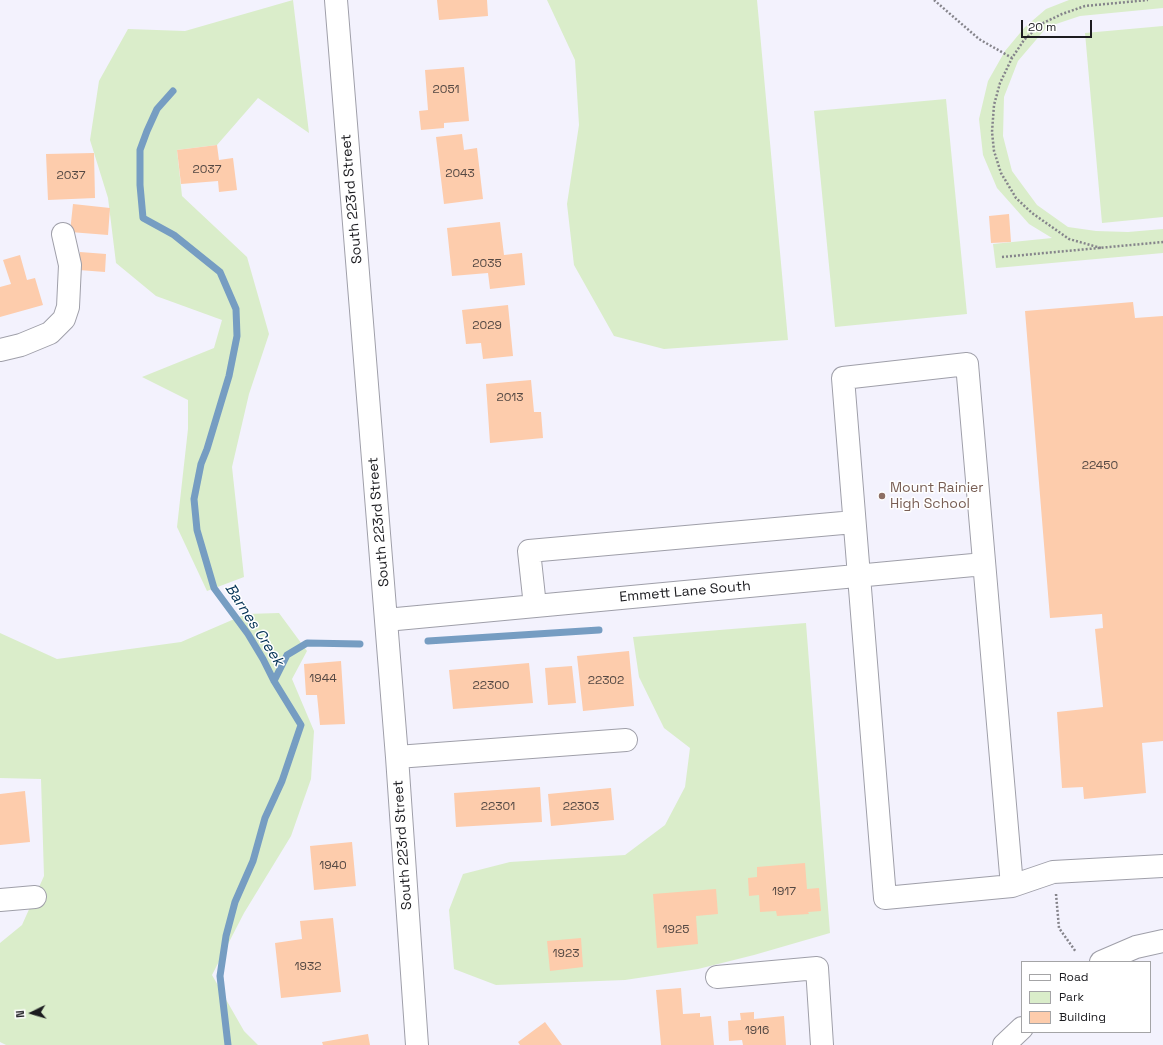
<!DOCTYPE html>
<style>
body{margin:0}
#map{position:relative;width:1163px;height:1045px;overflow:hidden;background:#f3f2fd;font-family:"Space Grotesk",sans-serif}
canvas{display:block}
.legend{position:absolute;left:1021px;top:961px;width:130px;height:72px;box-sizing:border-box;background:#fff;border:1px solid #a4a4a6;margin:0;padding:5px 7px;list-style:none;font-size:12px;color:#1c1c20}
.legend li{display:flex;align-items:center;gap:8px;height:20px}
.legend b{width:20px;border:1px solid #a4a4a6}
.north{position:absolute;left:12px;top:993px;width:40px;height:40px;-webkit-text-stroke:3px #fff;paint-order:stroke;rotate:265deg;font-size:11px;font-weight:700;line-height:16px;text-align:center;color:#1c1c20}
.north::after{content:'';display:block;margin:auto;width:14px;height:18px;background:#1c1c20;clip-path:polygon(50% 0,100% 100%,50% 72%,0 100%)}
.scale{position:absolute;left:1021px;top:20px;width:71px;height:18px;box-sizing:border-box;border:2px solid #1c1c20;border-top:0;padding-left:5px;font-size:12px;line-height:14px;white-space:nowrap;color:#1c1c20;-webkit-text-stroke:3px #fff;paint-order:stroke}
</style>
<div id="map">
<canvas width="1163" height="1045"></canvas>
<ul class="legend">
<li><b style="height:5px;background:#fff"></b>Road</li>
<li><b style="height:11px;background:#daedca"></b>Park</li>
<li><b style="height:11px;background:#fdccac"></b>Building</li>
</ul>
<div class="north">N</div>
<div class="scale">20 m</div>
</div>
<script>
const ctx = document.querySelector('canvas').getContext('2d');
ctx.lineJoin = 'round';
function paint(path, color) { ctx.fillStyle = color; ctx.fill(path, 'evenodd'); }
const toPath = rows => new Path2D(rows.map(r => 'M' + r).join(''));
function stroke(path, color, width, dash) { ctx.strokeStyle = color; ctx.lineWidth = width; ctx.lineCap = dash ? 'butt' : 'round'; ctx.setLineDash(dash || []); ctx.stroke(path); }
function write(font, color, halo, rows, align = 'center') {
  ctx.font = font + ' "Space Grotesk",sans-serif'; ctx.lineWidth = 3; ctx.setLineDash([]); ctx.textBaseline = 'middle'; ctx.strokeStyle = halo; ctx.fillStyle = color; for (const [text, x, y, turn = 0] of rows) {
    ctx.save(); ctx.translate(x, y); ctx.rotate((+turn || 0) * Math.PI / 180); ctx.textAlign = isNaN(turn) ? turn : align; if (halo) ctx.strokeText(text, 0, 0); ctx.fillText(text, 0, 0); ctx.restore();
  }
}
paint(toPath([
 [293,0,309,133,258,98,217,145,177,150,182,196,247,257,269,334,249,394,232,467,244,577,207,591,177,527,188,429,188,400,142,377,214,348,222,320,156,296,116,263,108,198,90,140,99,81,128,29,185,31],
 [547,0,757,0,788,340,664,349,614,336,574,265,567,204,579,125,575,60],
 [1069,0,1163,0,1163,8,1080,16,1047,27,1018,61,1004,97,1003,136,1012,171,1037,205,1068,227,1096,231,1128,232,1163,229,1163,253,996,268,993,244,1052,238,1029,224,997,188,983,155,979,119,988,81,1005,51,1025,27,1046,9],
 [1163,26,1163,217,1102,223,1085,33],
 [946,99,967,314,835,327,814,111],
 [279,613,307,651,292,679,314,731,311,779,291,836,244,913,212,975,244,1031,258,1045,6,1045,0,1042,0,943,22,925,44,876,41,779,0,778,0,633,57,659,181,642,246,614],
 [806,623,830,933,754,955,698,969,625,980,496,985,454,969,449,910,463,874,510,862,625,855,665,825,685,787,690,748,664,728,639,677,633,637]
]), '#daedca');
stroke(toPath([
 [173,91,157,109,147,131,140,150,140,185,143,218,174,235,220,272,236,309,237,336,229,376,207,449,201,464,194,499,197,530,214,588,248,634,263,659,274,681,301,725,282,781,265,818,253,861,235,902,226,936,220,976,228,1045],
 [428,641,599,630],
 [274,681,287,655,307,643,360,644]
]), '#769dc2', 7);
paint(toPath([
 [437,0,487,0,488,16,439,20],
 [464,67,469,121,444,123,444,128,421,130,419,111,428,110,425,70],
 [462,134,464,150,477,148,483,199,444,204,436,137],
 [217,145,219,160,233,158,237,190,219,192,218,181,181,184,177,150],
 [94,153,95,198,48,200,46,154],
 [73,204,110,208,108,235,70,232],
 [1009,214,1011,242,991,243,989,216],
 [500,222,504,255,522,253,525,285,490,289,488,273,452,276,447,228],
 [80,252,106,254,105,272,79,270],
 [20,255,27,280,35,278,43,305,0,317,0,287,11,284,3,260],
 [1133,302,1135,318,1163,316,1163,741,1142,743,1146,793,1084,799,1083,787,1062,788,1057,712,1103,707,1095,629,1103,628,1102,614,1050,618,1025,311],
 [508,305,513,356,483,359,481,343,466,344,462,310],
 [531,380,534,412,541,412,543,438,490,443,486,384],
 [629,651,634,706,583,711,577,656],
 [341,661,345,724,320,725,317,695,306,695,304,664],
 [529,663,533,703,453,709,449,670],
 [572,666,576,703,548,705,545,668],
 [540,787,542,822,456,827,454,793],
 [611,788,614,820,551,826,548,794],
 [25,791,30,842,0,845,0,794],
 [352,842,356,886,314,890,310,846],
 [805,863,807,889,819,888,821,911,808,912,809,914,777,916,776,911,760,912,759,895,749,896,748,878,757,877,757,867],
 [716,889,718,914,696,916,698,944,657,948,653,894],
 [333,918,341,992,281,998,275,943,302,939,300,921],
 [581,938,583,967,550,971,547,941],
 [681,988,683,1014,700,1013,700,1017,711,1016,714,1045,661,1045,656,990],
 [754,1012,754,1019,784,1016,786,1045,743,1045,742,1040,729,1041,728,1021,741,1020,740,1013],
 [545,1022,562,1045,520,1045,518,1042],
 [368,1034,370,1045,323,1045,322,1042]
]), '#fdccac');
const minor = toPath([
 [336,0,397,757,417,1045],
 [0,350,21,345,50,333,64,319,68,307,70,265,63,234],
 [535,606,529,551,854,522],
 [386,620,984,564],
 [397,757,626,740],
 [1012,886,967,364,843,378,885,898,1012,886,1053,872,1163,866],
 [0,900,35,897],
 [1101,962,1136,947,1163,941],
 [717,977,817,968,822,1045],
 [1004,1045,1022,1028]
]);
stroke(minor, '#9f9fa9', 24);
stroke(toPath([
 [934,0,979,39,1012,58],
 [1101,248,1069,239,1032,213,1016,198,1001,173,994,151,992,132,994,105,1000,83,1012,58,1024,40,1041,24,1062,14,1085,6,1148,0],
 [1002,257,1163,242],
 [1056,894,1059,928,1076,952]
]), '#85848b', 2.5, [2, 2]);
stroke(minor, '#fff', 22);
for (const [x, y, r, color] of [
 [882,496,4,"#8d6e63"]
]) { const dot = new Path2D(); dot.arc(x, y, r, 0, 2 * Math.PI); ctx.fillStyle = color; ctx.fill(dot); stroke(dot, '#fff', 1.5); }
write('12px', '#544843', null, [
 ["2051",446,90],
 ["2037",207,170],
 ["2043",460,174],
 ["2037",71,176],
 ["2035",487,264],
 ["2029",487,326],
 ["2013",510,398],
 ["22450",1100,466],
 ["1944",323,679],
 ["22302",606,681],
 ["22300",491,686],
 ["22301",498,807],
 ["22303",581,807],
 ["1940",333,866],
 ["1917",784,892],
 ["1925",676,930],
 ["1923",566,954],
 ["1932",308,967],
 ["1916",757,1031]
]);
write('14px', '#1c1c20', '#fff', [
 ["South 223rd Street",352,199,-95],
 ["South 223rd Street",379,522,-95],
 ["Emmett Lane South",685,592,-5],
 ["South 223rd Street",403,845,-94]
]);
write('14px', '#785e54', '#fff', [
 ["Mount Rainier",890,488],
 ["High School",890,504]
], 'left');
write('italic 15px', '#003054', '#fff', [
 ["Barnes Creek",254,625,57]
]);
</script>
